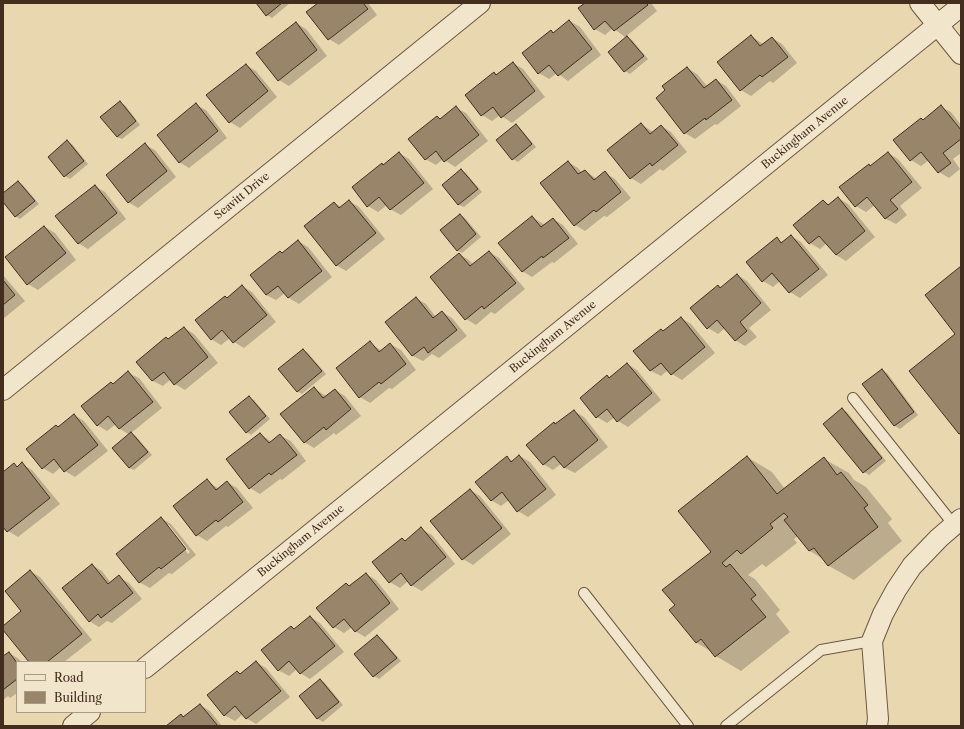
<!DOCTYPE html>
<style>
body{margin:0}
#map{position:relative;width:964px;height:729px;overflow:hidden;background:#e9d7af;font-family:"Libre Caslon Text",serif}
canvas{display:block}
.frame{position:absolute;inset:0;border:4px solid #432d1f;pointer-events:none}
.legend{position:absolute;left:16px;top:661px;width:130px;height:52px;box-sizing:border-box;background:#f1e5cb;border:1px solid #ab9b86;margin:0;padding:5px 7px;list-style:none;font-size:12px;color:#432d1f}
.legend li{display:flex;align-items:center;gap:8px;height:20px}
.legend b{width:20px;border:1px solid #ab9b86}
</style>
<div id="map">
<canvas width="964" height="729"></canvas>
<div class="frame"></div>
<ul class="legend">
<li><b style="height:5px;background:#f1e5cb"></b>Road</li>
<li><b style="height:11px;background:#99856a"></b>Building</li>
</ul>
</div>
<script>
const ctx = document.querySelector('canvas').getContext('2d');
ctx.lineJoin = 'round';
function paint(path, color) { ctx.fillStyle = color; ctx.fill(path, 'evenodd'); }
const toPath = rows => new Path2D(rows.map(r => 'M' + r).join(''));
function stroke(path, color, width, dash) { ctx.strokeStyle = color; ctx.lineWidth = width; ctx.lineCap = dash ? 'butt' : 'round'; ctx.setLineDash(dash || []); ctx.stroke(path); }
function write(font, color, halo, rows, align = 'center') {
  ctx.font = font + ' "Libre Caslon Text",serif'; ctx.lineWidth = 3; ctx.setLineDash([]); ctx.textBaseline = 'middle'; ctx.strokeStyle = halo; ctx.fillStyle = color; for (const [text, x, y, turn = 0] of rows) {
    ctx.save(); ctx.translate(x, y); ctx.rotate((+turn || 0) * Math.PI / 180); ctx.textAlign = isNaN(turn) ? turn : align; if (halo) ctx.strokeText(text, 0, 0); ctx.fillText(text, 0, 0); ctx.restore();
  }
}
paint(toPath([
 [257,3,290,3,272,18,267,15],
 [319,3,368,3,377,15,339,45,329,39],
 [586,3,651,3,657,11,625,37,613,28,605,35,595,29],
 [570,21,580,27,601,55,568,81,557,73,549,79,539,73,551,31,554,33],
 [296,23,306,29,327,56,289,86,279,80,258,53],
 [751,36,763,44,772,38,782,44,797,63,773,83,770,81,751,96,741,90,718,62],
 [627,37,632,40,648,59,630,74,625,71],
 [513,63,523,69,545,97,512,123,500,115,492,121,482,115,494,73,498,75],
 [246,65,256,71,277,97,240,128,230,122],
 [687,68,697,74,708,87,716,80,726,86,741,106,717,125,715,124,695,139,685,133,657,98],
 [120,103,125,105,140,125,122,139,117,137],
 [196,105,206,110,227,138,189,168,179,162],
 [941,107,951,112,961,125,961,153,953,159,960,169,949,178,939,172,929,160,921,166,911,160,921,119,924,120],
 [456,108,466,113,488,141,455,167,443,159,436,165,425,159,437,117,441,119],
 [641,124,653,132,661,126,671,132,687,152,663,171,660,169,641,184,631,178,608,150],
 [516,125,520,128,536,147,518,162,513,159,497,140],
 [68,142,72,144,88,164,70,179,65,176],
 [145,145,155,150,176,177,138,208,128,202],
 [399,153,409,159,433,189,401,215,390,209,387,205,378,212,368,206,382,164,384,166],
 [888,153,898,159,922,188,900,206,907,215,896,224,886,219,875,205,866,212,856,206,869,165,871,167],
 [568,162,578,168,582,173,585,171,597,179,605,173,615,179,631,198,607,217,604,216,585,231,575,225],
 [461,170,466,173,482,192,464,207,459,205,443,185],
 [18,182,23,185,39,204,20,219,15,216,3,201,3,194],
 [95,186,105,192,126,219,88,249,78,243],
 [838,198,848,204,875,237,846,261,836,255,827,243,820,249,810,243,823,201,830,205],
 [349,201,359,207,385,239,346,271,336,265,334,203,342,207],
 [460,215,465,218,481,237,462,253,457,250],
 [532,217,545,225,553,219,563,225,578,244,554,263,552,262,532,277,522,271],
 [45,227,55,233,76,260,38,290,28,284],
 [791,236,801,242,828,275,800,298,790,292,780,281,773,287,763,281,777,239,783,243],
 [298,241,308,247,332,277,299,304,289,298,285,293,276,300,266,295,283,254],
 [489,252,499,258,525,289,495,314,491,312,476,325,466,319,459,254,469,260,474,265],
 [3,275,25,301,3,319],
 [737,275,747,281,771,310,749,328,757,337,745,346,735,340,725,328,718,334,708,328,718,287,721,288],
 [242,286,252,292,276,322,244,348,234,342,230,338,221,345,211,339,227,298],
 [416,298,426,304,436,317,442,312,452,318,467,336,439,358,432,354,423,361,413,356,386,322],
 [681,318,691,324,715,353,682,380,672,374,668,370,661,376,651,371,635,352,664,332],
 [184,328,194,334,218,363,185,390,175,384,171,379,163,386,153,381,137,362,169,340],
 [370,343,382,351,390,344,401,350,416,370,392,389,389,388,370,403,360,397],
 [303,350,308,353,326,374,302,394,297,391],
 [627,364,637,370,661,400,628,427,618,421,615,417,607,423,597,417,581,398,608,376,610,378],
 [882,370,887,373,918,415,900,429,895,426,863,384],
 [128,373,139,378,162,408,131,433,136,436,152,455,134,470,129,468,130,435,120,429,116,424,107,431,97,425,113,385],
 [314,388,327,397,335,390,345,396,361,416,336,435,334,433,314,448,304,442],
 [249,398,254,400,270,419,251,435,247,432],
 [842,409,847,412,886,461,869,475,864,472],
 [574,411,584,417,608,447,575,473,565,468,561,464,553,470,543,464,554,423,557,425],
 [74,415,84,421,108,451,75,477,65,471,61,467,53,474,43,468,59,428],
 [260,434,272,442,281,436,291,441,306,461,282,480,280,479,260,494,250,488],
 [520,456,530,462,556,495,528,517,518,511,509,500,501,506,491,500,507,458,513,461],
 [747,457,772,472,785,489,824,459,849,473,854,480,866,487,892,519,888,523,902,541,854,580,829,566,823,559,810,551,798,536,794,539,797,543,766,567,762,564,748,575,755,579,780,610,776,614,790,632,741,671,716,656,712,652,697,643,671,610,676,606,712,552],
 [14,464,18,467,22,464,32,470,60,504,18,537,8,531,3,525,3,473],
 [207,481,219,489,227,482,237,488,253,508,228,527,226,526,207,541,197,535],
 [470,490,480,496,511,534,473,565,463,559],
 [161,518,171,524,196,555,172,574,169,573,150,588,139,582],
 [166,525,169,525,190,552,188,554],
 [421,529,432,535,455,564,422,591,411,585,408,581,400,588,390,582,402,539,406,541],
 [92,565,102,571,111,583,119,577,129,583,142,599,112,623,107,621,99,627,89,621],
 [30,571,40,577,92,640,64,662,30,662,3,629,23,612],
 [366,574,376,580,399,609,365,637,355,631,352,627,344,633,334,627,318,608,347,584,350,587],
 [310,617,320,623,344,652,310,679,300,673,297,669,289,676,278,670,291,627,295,629],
 [378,636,382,639,401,661,379,679,374,676,356,654],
 [9,653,19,659,21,662,17,662,17,693,10,698,8,696,3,700,3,658],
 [256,662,266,668,290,697,256,724,246,718,243,714,235,721,224,715,237,672,241,674],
 [321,680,325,683,343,705,323,722,318,719,300,696],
 [200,705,210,711,222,726,168,726,181,715,185,717]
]), '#0003');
const building = toPath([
 [256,3,282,3,266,16,256,3],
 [318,3,363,3,368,9,328,40,306,12,318,3],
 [585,3,646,3,648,5,614,31,605,21,594,30,578,8,585,3],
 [569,20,592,49,558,76,549,65,538,74,522,53,551,30,553,33,569,20],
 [296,22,317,50,278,81,256,53,296,22],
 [751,35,760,46,772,37,788,57,762,77,760,75,740,91,717,62,751,35],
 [627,36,644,56,624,72,608,52,627,36],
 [513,62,535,91,501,118,493,107,481,116,465,95,494,72,496,75,513,62],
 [246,64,268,91,229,123,206,95,246,64],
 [687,67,704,88,716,79,732,100,706,120,705,118,684,134,656,98,665,90,662,86,687,67],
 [120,101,136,121,117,137,100,117,120,101],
 [196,103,218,131,179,163,157,135,196,103],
 [941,105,961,130,961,139,943,153,951,163,938,173,921,152,910,161,893,140,921,118,923,120,941,105],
 [456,106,479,135,444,162,436,151,425,160,408,139,437,116,440,119,456,106],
 [641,123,650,134,661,125,678,145,652,166,650,163,630,179,607,150,641,123],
 [516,124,532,144,512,160,496,140,516,124],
 [67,140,84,161,64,177,48,157,67,140],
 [145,143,167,171,128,203,106,175,145,143],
 [399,152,424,183,390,210,379,197,367,207,352,187,382,163,383,165,399,152],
 [888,152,912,182,890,200,898,209,885,219,867,197,855,207,839,187,869,164,870,166,888,152],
 [568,161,578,174,585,170,594,180,605,171,621,192,596,212,594,210,574,226,540,183,568,161],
 [461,169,478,189,458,205,442,185,461,169],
 [18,181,35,201,15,217,3,202,3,193,18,181],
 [95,185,117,213,78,244,55,216,95,185],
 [838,197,865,231,836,255,819,236,809,244,793,225,823,200,828,205,838,197],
 [349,200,376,233,336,266,304,226,334,202,339,208,349,200],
 [460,214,476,234,457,251,440,230,460,214],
 [532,216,541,227,553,218,569,238,543,258,542,256,522,272,498,243,532,216],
 [44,226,66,253,27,285,5,257,44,226],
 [791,235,819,269,789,293,772,273,762,282,746,262,777,237,781,243,791,235],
 [298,240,322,271,288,298,278,286,266,295,250,275,280,251,282,253,298,240],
 [489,251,516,283,484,309,482,306,465,320,430,277,459,253,470,266,489,251],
 [961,266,961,433,959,434,909,371,955,334,925,295,961,266],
 [737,274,761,303,740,322,747,331,735,341,717,320,707,329,690,308,718,285,720,288,737,274],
 [3,280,15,295,3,305,3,280],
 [242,285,267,315,233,343,222,330,211,340,195,320,225,296,227,298,242,285],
 [416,297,433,318,442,311,457,330,428,353,424,347,412,356,385,322,416,297],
 [681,317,705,347,671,375,661,363,650,371,633,351,661,329,663,331,681,317],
 [184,327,208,357,174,385,164,372,152,381,136,362,166,337,168,339,184,327],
 [370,341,379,352,390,343,406,364,381,384,379,382,359,398,336,368,370,341],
 [303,349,322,371,297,392,278,369,303,349],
 [627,363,652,393,617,422,607,409,596,418,580,398,607,375,609,378,627,363],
 [882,369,914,412,894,426,862,384,882,369],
 [128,371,153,402,119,429,108,416,97,426,81,406,111,382,113,384,128,371],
 [314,387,323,398,335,389,351,409,326,430,324,427,304,443,280,414,314,387],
 [249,396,266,416,246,433,229,412,249,396],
 [842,408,882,458,863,473,823,424,842,408],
 [574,410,598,440,564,468,554,456,543,465,526,445,554,422,555,424,574,410],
 [74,414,98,445,64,472,54,459,42,469,26,449,56,425,58,427,74,414],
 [131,432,148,452,129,468,112,448,131,432],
 [260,433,269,443,280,434,297,455,271,475,269,473,249,489,226,459,260,433],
 [519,455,546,489,517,512,502,492,491,501,475,482,507,456,511,462,519,455],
 [747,456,777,494,824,457,837,475,841,472,868,505,864,508,878,527,828,566,814,548,809,551,784,520,788,517,784,513,770,524,773,528,741,554,737,550,722,563,726,567,730,564,756,595,751,599,766,617,715,657,701,639,696,643,669,610,675,605,662,590,711,552,678,511,747,456],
 [22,462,50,498,7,532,3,527,3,472,14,463,17,467,22,462],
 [207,479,216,490,227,481,243,502,218,522,216,520,196,536,173,506,207,479],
 [470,489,502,528,462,560,430,521,470,489],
 [161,517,186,549,161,569,159,567,139,583,116,554,161,517],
 [421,527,446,557,411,586,401,573,389,583,372,562,402,538,405,541,421,527],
 [92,564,108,584,119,575,133,593,101,618,98,614,89,622,62,588,92,564],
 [30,570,82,634,47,662,29,662,3,630,3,626,21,611,5,591,30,570],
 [366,573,390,603,355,632,344,619,333,628,316,608,346,583,349,586,366,573],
 [310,616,335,646,300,674,289,661,278,671,261,650,291,626,294,629,310,616],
 [377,635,397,658,373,677,354,654,377,635],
 [9,652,17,663,17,679,3,690,3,656,9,652],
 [256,661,281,691,246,719,235,706,224,716,207,695,237,671,240,674,256,661],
 [320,679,339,702,317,719,299,696,320,679],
 [200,704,218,726,166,726,181,714,183,717,200,704]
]);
paint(building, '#99856a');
stroke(building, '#432d1f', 1);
const lane = toPath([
 [853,398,954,525],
 [584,593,688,726],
 [726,726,821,650,872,641]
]);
const street = toPath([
 [920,3,961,54],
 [3,390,480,3],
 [145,668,961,6],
 [73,726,90,712],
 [877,726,878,719,872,641,883,614,896,590,912,566,939,538,961,519]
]);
stroke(lane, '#6c5843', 12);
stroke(street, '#6c5843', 22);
stroke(lane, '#f1e5cb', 10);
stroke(street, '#f1e5cb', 20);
write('11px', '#432d1f', '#f1e5cb', [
 ["Buckingham Avenue",805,133,-39],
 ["Seavitt Drive",242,196,-39],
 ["Buckingham Avenue",553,337,-39],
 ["Buckingham Avenue",301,541,-39]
]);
</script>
